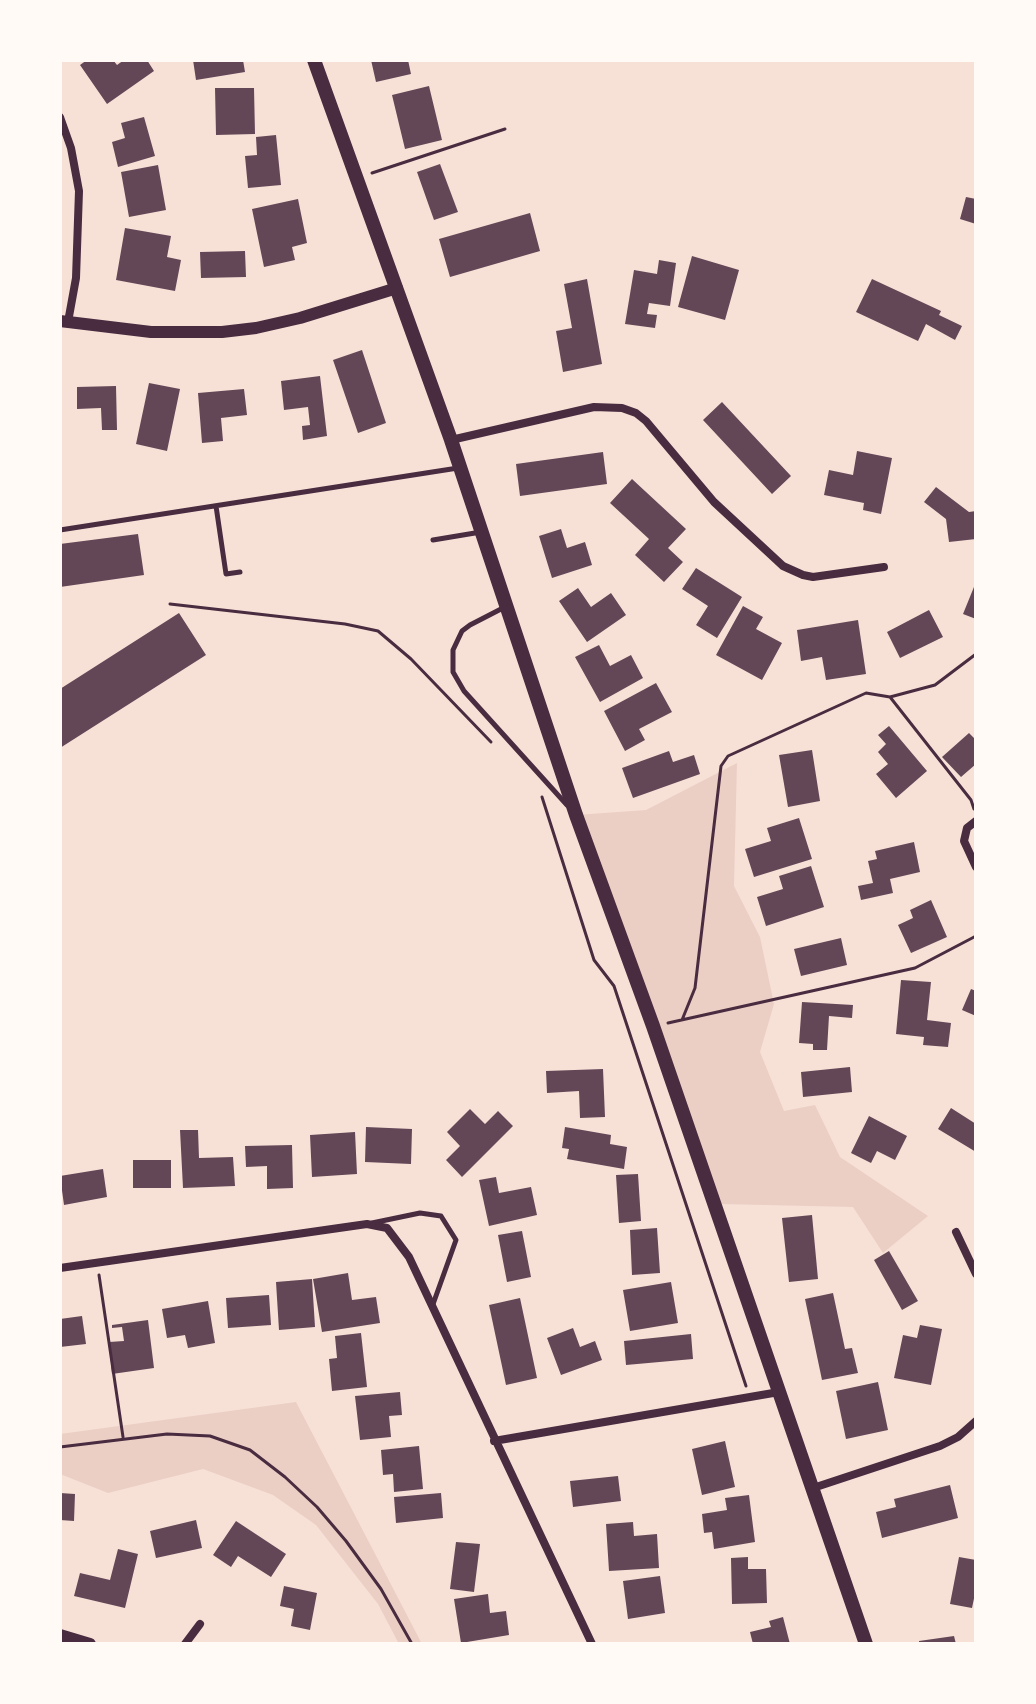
<!DOCTYPE html>
<style>
body{margin:0}
#map{position:relative;width:1036px;height:1704px;overflow:hidden;background:#f7e1d7;font-family:Lato,sans-serif}
canvas{display:block}
.frame{position:absolute;inset:0;border:62px solid #fffaf5;pointer-events:none}
</style>
<div id="map">
<canvas width="1036" height="1704"></canvas>
<div class="frame"></div>
</div>
<script>
const ctx = document.querySelector('canvas').getContext('2d');
ctx.lineJoin = 'round';
function paint(path, color) { ctx.fillStyle = color; ctx.fill(path, 'evenodd'); }
const toPath = rows => new Path2D(rows.map(r => 'M' + r).join(''));
function stroke(path, color, width, dash) { ctx.strokeStyle = color; ctx.lineWidth = width; ctx.lineCap = dash ? 'butt' : 'round'; ctx.setLineDash(dash || []); ctx.stroke(path); }
paint(toPath([
 [737,763,734,886,760,937,774,1004,760,1052,784,1111,815,1105,840,1157,928,1216,883,1253,853,1207,720,1204,576,815,646,810],
 [296,1402,422,1644,399,1644,378,1604,316,1525,273,1495,203,1469,108,1493,60,1474,60,1434]
]), '#ebcfc5');
paint(toPath([
 [87,60,113,60,117,65,124,60,147,60,154,71,107,104,80,65],
 [193,60,243,60,245,72,196,80],
 [371,60,408,60,411,74,376,82],
 [429,86,442,140,405,149,392,95],
 [215,88,254,88,255,134,216,135],
 [144,117,155,156,118,167,112,142,125,138,121,123],
 [276,135,281,185,248,188,245,156,257,155,256,137],
 [440,164,458,212,434,220,417,172],
 [158,165,166,210,129,217,121,172],
 [966,197,976,199,976,224,960,219],
 [298,199,307,243,292,247,295,260,264,267,252,209],
 [530,213,540,251,450,277,439,239],
 [125,228,171,236,167,257,181,260,175,291,116,280],
 [245,251,246,277,201,278,200,252],
 [692,256,739,270,725,320,678,307],
 [659,260,676,263,670,306,649,303,647,314,657,315,655,328,625,324,634,270,657,274],
 [587,279,602,364,563,372,556,331,572,328,564,284],
 [872,279,941,311,939,315,962,326,955,340,926,324,918,341,856,312],
 [362,350,386,423,358,433,333,360],
 [320,376,327,436,303,440,302,426,310,425,308,407,284,410,281,381],
 [149,383,180,389,167,451,136,444],
 [116,386,117,430,102,430,101,408,77,409,77,387],
 [244,389,247,415,221,418,223,441,202,443,198,393],
 [722,402,791,476,772,494,703,420],
 [857,451,892,458,881,514,863,510,864,503,824,495,829,470,853,475],
 [603,452,607,484,520,496,516,464],
 [632,479,686,529,668,548,683,562,664,582,635,555,649,539,610,503],
 [936,487,969,512,976,511,976,539,949,542,946,519,924,502],
 [561,529,567,548,585,542,592,565,552,578,539,536],
 [138,534,144,575,60,587,60,544],
 [696,568,742,597,717,638,696,625,708,606,682,589],
 [976,582,976,619,963,614],
 [578,588,591,607,611,593,626,615,587,642,559,601],
 [743,606,763,617,756,629,782,643,762,680,716,655],
 [929,610,943,637,900,658,887,632],
 [179,613,206,655,60,748,60,689],
 [858,620,866,674,826,680,822,657,801,661,797,630],
 [599,645,610,666,631,655,643,678,600,702,575,657],
 [656,683,672,712,639,729,645,740,625,751,604,711],
 [889,726,927,771,896,798,876,774,888,764,878,752,886,744,878,735],
 [969,733,976,740,976,764,961,777,942,757],
 [812,750,820,801,788,807,779,755],
 [669,751,673,762,694,755,700,774,633,798,622,768],
 [799,818,812,859,754,877,745,849,771,841,767,828],
 [914,842,920,872,890,879,893,893,861,900,858,886,873,883,868,861,877,859,875,851],
 [811,866,824,907,766,926,757,897,783,889,779,876],
 [931,900,947,937,911,953,898,925,913,918,910,910],
 [841,938,847,965,801,976,794,949],
 [901,980,931,982,927,1020,951,1023,948,1047,923,1045,924,1037,896,1034],
 [971,989,976,991,976,1016,962,1010],
 [802,1002,853,1005,852,1018,829,1016,827,1050,813,1050,813,1044,799,1043],
 [850,1067,852,1092,803,1097,801,1072],
 [603,1069,605,1117,580,1118,579,1091,547,1093,546,1071],
 [951,1108,976,1124,976,1152,938,1129],
 [470,1109,485,1124,498,1111,513,1126,462,1177,446,1160,460,1146,447,1132],
 [869,1116,907,1136,895,1160,877,1151,871,1163,851,1153],
 [366,1127,412,1129,411,1164,365,1162],
 [565,1127,611,1135,610,1144,627,1147,624,1169,567,1159,569,1149,562,1148],
 [180,1130,198,1130,199,1158,233,1157,235,1186,183,1188],
 [355,1132,357,1174,312,1177,310,1135],
 [292,1145,293,1188,267,1189,267,1166,246,1167,245,1146],
 [133,1160,171,1160,171,1188,133,1188],
 [103,1169,107,1197,64,1205,60,1176],
 [638,1174,641,1221,619,1223,616,1175],
 [496,1177,499,1193,531,1187,537,1215,489,1226,479,1180],
 [812,1215,818,1279,789,1282,782,1218],
 [657,1228,660,1273,632,1275,630,1230],
 [522,1231,531,1277,507,1282,498,1235],
 [889,1251,918,1301,902,1310,874,1260],
 [348,1273,352,1300,376,1297,380,1323,322,1332,313,1279],
 [312,1279,315,1327,279,1330,276,1282],
 [671,1282,678,1323,630,1331,623,1290],
 [833,1293,845,1349,852,1348,858,1373,822,1380,805,1299],
 [269,1295,271,1325,228,1328,226,1298],
 [520,1298,537,1378,506,1385,489,1305],
 [208,1301,215,1343,188,1348,185,1335,167,1338,162,1309],
 [82,1316,86,1344,60,1347,60,1319],
 [148,1320,154,1368,112,1374,109,1342,124,1341,122,1327,112,1328,112,1325],
 [920,1325,942,1329,931,1385,894,1378,903,1335,917,1338],
 [573,1328,580,1347,595,1341,602,1360,561,1375,547,1338],
 [361,1333,367,1387,332,1391,329,1359,337,1358,335,1336],
 [691,1334,693,1359,626,1365,624,1341],
 [878,1382,888,1430,846,1439,836,1391],
 [400,1392,402,1415,389,1416,391,1437,360,1440,355,1396],
 [725,1441,735,1487,702,1495,692,1449],
 [419,1446,423,1489,394,1492,393,1474,383,1475,381,1450],
 [618,1476,621,1501,573,1507,570,1481],
 [950,1485,958,1518,882,1538,876,1512,896,1507,894,1499],
 [60,1493,75,1494,74,1521,60,1520],
 [441,1493,443,1518,396,1523,394,1497],
 [749,1495,755,1542,714,1549,712,1532,704,1533,702,1514,727,1510,725,1498],
 [196,1520,202,1548,156,1558,150,1531],
 [236,1521,286,1554,271,1577,238,1556,231,1567,213,1555],
 [633,1522,634,1536,657,1534,659,1568,609,1571,606,1524],
 [456,1542,480,1544,474,1592,450,1589],
 [118,1549,138,1554,125,1608,74,1596,80,1573,110,1580],
 [748,1557,748,1569,766,1569,767,1603,732,1604,731,1558],
 [959,1557,976,1560,976,1589,972,1608,950,1604],
 [660,1576,665,1613,628,1619,623,1581],
 [284,1586,317,1593,310,1630,291,1626,294,1609,280,1606],
 [488,1594,490,1613,506,1611,509,1635,461,1643,454,1599],
 [783,1617,790,1644,753,1644,750,1632,771,1627,769,1621],
 [954,1636,956,1644,919,1644,919,1641]
]), '#644757');
stroke(toPath([
 [372,173,505,129],
 [170,604,345,624,378,631,411,659,491,742],
 [890,697,971,800,974,809],
 [542,797,594,960,614,986,746,1386],
 [682,1020,695,988,721,766,728,756,866,693,890,697,935,685,976,654],
 [668,1023,915,968,976,936],
 [99,1275,123,1437],
 [60,1447,167,1434,210,1436,250,1450,285,1477,317,1507,346,1541,381,1589,412,1644]
]), '#4a2c40', 3);
stroke(toPath([
 [216,506,226,574,240,572],
 [60,530,458,468],
 [433,540,481,532],
 [503,608,470,625,462,631,453,650,453,672,464,691,567,805],
 [372,1223,420,1213,441,1216,456,1240,432,1307]
]), '#4a2c40', 5);
stroke(toPath([
 [60,117,71,148,79,191,76,278,68,322],
 [451,440,594,407,622,408,636,413,646,421,714,502,783,566,803,575,813,577,884,567],
 [976,821,967,828,964,841,976,867],
 [956,1232,976,1274],
 [60,1268,339,1228,367,1224,387,1228,409,1257,592,1644],
 [494,1441,779,1392],
 [813,1488,940,1446,958,1437,976,1421],
 [185,1644,200,1624]
]), '#4a2c40', 8);
stroke(toPath([
 [60,321,151,332,222,332,256,328,300,318,397,288],
 [60,1635,90,1644]
]), '#4a2c40', 12);
stroke(toPath([
 [314,60,451,440,576,815,653,1026,866,1644]
]), '#4a2c40', 14);
</script>
